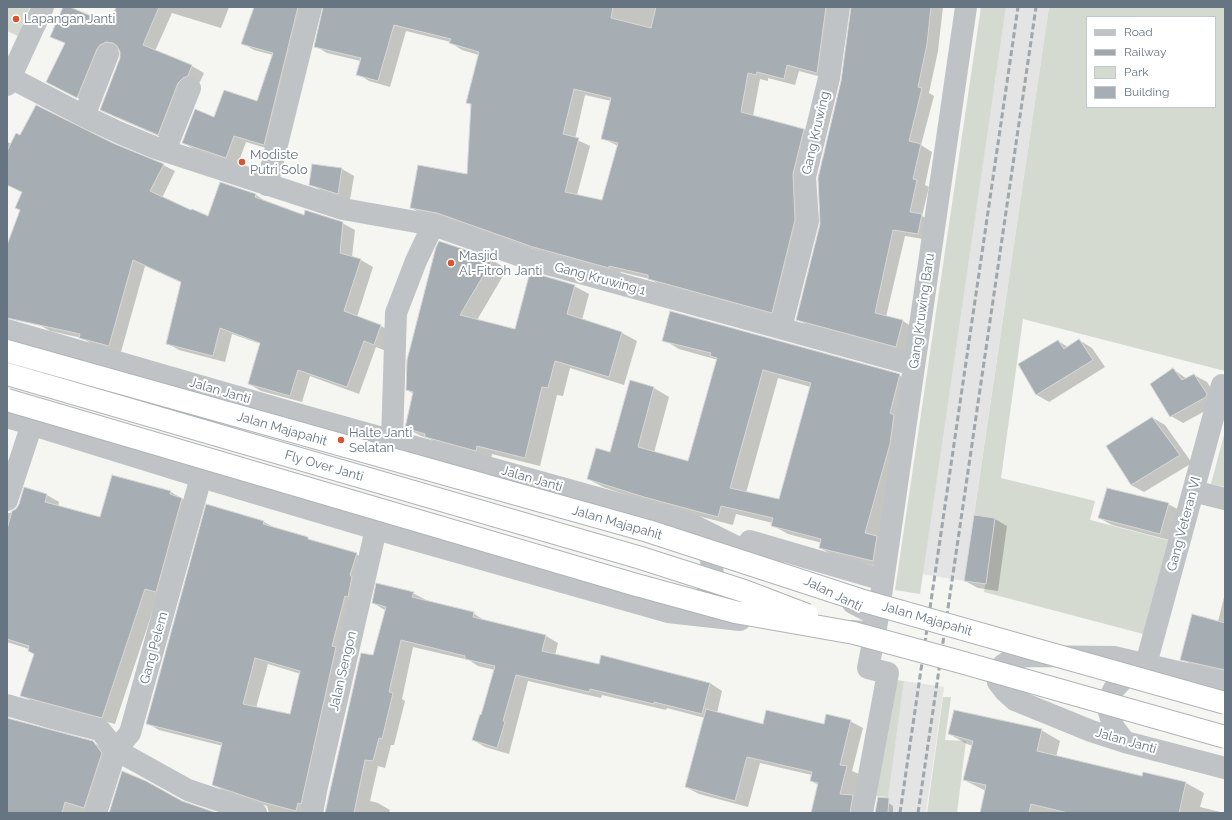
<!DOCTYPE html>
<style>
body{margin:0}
#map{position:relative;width:1232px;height:820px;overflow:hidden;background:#f5f5f2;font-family:Raleway,sans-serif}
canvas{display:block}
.frame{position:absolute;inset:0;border:8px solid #667581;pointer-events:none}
.legend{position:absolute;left:1086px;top:16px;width:130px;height:92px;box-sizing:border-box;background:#fff;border:1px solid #c2c8cd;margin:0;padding:5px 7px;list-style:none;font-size:12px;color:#667581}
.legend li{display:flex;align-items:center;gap:8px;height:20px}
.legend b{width:20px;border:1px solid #c2c8cd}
</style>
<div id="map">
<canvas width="1232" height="820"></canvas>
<div class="frame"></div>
<ul class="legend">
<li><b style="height:5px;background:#bfc3c6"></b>Road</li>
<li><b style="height:5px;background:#a0a6ab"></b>Railway</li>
<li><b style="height:11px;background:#d5dad1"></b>Park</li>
<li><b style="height:11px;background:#a6aeb3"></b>Building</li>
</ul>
</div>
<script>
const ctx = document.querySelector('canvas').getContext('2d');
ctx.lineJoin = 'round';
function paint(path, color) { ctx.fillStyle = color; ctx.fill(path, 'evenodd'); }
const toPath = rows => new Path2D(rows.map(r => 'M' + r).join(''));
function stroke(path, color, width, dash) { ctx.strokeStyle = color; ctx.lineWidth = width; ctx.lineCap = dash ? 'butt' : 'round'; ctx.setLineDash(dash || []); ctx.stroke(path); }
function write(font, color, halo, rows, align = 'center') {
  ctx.font = font + ' Raleway,sans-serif'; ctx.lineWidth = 4; ctx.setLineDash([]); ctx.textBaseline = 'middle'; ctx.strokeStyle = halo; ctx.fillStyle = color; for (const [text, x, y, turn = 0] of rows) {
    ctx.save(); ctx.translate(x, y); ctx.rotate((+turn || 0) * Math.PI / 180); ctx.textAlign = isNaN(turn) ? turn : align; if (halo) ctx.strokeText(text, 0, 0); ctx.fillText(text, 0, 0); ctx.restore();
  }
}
paint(toPath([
 [1006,7,1049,7,964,581,922,574],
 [904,681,944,687,926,813,885,813]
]), '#e3e4e3');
paint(toPath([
 [7,7,30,7,18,36,7,31],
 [981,7,1006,7,920,594,895,590],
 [1049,7,1225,7,1225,371,1023,319,1001,478,1095,501,1090,520,1171,541,1147,635,984,592,995,518,974,515],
 [1087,17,1215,17,1215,107,1087,107],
 [1225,431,1225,487,1211,484],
 [890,679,904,681,888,797,868,795],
 [943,697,951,697,945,740,966,741,957,813,927,813]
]), '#d5dad1');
paint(toPath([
 [64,7,67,7,111,26,117,7,229,7,221,28,172,13,155,51,192,66,204,73,200,82,195,85,170,141,113,116,101,109,121,58,120,48,112,51,90,104,59,88,66,44,52,36],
 [255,7,312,7,276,151,246,142,238,164,194,149,183,143,214,119,258,102,273,55,254,50,242,43],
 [324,7,840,7,829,79,799,71,795,85,768,78,768,81,760,79,753,116,804,129,815,136,784,319,660,285,650,279,621,272,620,274,546,253,423,214,411,208,468,175,472,105,467,103,479,55,462,50,451,43,451,42,406,31,390,87,369,81,358,74,361,61,327,53,315,46],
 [585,95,611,101,602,138,618,146,603,201,577,195,590,146,575,139],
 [887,7,943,7,938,51,929,93,934,96,921,145,932,152,925,185,929,187,922,216,933,222,929,240,905,236,886,317,903,321,914,328,907,353,809,326,797,319],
 [7,142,12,144,114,145,163,165,175,171,162,198,192,212,209,217,256,195,267,202,305,216,342,223,355,230,352,257,361,260,373,267,357,317,381,326,393,333,386,351,376,347,359,394,310,376,302,402,261,391,249,384,261,344,232,334,225,362,179,350,167,343,182,283,145,266,121,352,92,344,82,338,50,331,38,324,7,314,7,247,21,210,23,193,7,185],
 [342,169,354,176,350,200,322,191,310,184],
 [492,260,507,269,477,320,516,330,574,286,589,294,582,320,622,333,637,341,624,385,570,368,563,396,557,395,540,466,492,454,491,459,440,445,430,439,421,436,406,428,414,394,407,390],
 [664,340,899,375,914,384,888,569,836,557,820,548,822,543,788,534,772,525,773,523,736,514,733,525,660,506,603,487,588,479,611,453,631,381,654,388,669,397,654,453,689,462,718,360,679,349],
 [778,378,811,387,779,500,746,493],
 [1079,340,1092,348,1105,367,1049,402,1037,395,1020,364,1058,341,1068,347],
 [1173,369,1187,379,1194,375,1207,382,1219,401,1218,404,1183,423,1171,416],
 [1153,418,1165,425,1192,463,1144,492,1131,485,1108,446],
 [113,476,171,492,194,506,158,595,115,724,33,702,21,695,35,654,29,651,29,649,7,642,7,510,8,513,10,513,47,495,59,502,58,507,101,518],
 [1168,504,1181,511,1173,541,1112,525,1099,518],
 [975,516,995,519,1007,526,998,591,978,588,965,581],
 [264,522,275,528,308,538,314,542,356,554,368,561,313,813,269,813,267,806,225,792,213,784,223,746,159,730,147,723],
 [268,664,301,674,290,715,256,708],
 [413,593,426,600,473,613,485,621,546,636,558,643,555,655,599,665,601,656,710,683,722,691,717,713,763,725,824,725,850,721,863,728,852,771,859,774,854,797,865,803,863,813,812,813,818,785,811,781,812,775,760,763,748,807,699,794,686,787,705,718,667,708,666,710,602,695,601,698,528,681,509,754,485,747,473,740,482,716,495,670,478,666,469,660,413,647,402,699,405,701,394,745,391,745,385,768,378,766,370,801,378,803,390,810,389,813,326,813,374,657,385,610,373,603],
 [1225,593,1225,675,1197,668,1182,659,1218,622],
 [7,712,9,720,92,742,105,749,97,813,7,813],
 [1041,730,1060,741,1056,757,1143,777,1186,783,1204,793,1200,807,1224,813,981,813,986,791,964,780,973,746,967,744,949,734],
 [881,798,893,806,893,813,876,813]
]), '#0003');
const building = toPath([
 [63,7,70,7,110,24,116,7,159,7,143,45,192,65,188,76,183,78,178,83,158,135,100,110,120,58,120,52,117,46,113,43,106,42,100,45,97,49,77,98,46,82,65,43,50,37,63,7],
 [254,7,298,7,264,145,234,136,226,158,182,143,195,109,214,117,224,90,257,101,273,53,241,44,254,7],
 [323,7,613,7,611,18,651,28,656,7,826,7,817,73,787,65,784,79,757,72,756,75,748,73,741,112,804,129,793,174,795,220,772,313,648,279,648,275,609,266,609,268,533,247,437,213,410,208,418,165,467,174,471,104,466,103,479,52,449,43,451,39,394,25,378,81,356,75,361,58,314,47,323,7],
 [574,89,611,98,601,139,618,143,602,200,565,192,579,138,563,134,574,89],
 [851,7,931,7,927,44,918,87,922,88,909,141,921,144,913,179,917,180,910,212,922,214,918,234,893,230,875,313,903,320,896,347,796,320,820,224,818,178,841,81,851,7],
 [36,105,115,144,164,164,150,191,191,210,192,209,208,216,220,182,256,194,255,197,304,215,305,210,343,222,340,253,361,259,344,311,381,325,374,345,364,341,347,387,298,370,290,396,248,384,260,343,220,328,213,356,166,344,181,282,133,260,109,346,79,338,80,334,7,318,7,245,20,210,15,208,22,192,7,185,7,151,16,133,20,135,36,105],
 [312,164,342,168,338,194,309,185,312,164],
 [439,241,493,259,460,315,515,329,530,272,575,285,567,314,622,332,609,377,555,361,548,388,542,387,525,458,477,446,476,451,425,437,425,434,405,428,413,392,406,390,407,360,436,247,439,241],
 [670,311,900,374,890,413,894,415,890,444,865,533,877,536,873,561,819,548,821,539,771,526,773,518,721,506,718,517,644,497,587,479,596,448,610,452,630,380,654,387,638,447,688,461,717,358,710,356,711,353,662,341,670,311],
 [763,370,811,383,779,499,730,488,763,370],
 [1079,339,1093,360,1036,395,1018,364,1058,340,1064,349,1079,339],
 [1173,368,1182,380,1194,374,1207,394,1206,397,1170,417,1150,384,1173,368],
 [1152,417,1180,455,1131,485,1106,446,1152,417],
 [112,475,171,491,170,494,182,498,156,592,145,589,102,718,20,696,34,654,28,651,29,646,7,639,7,529,12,511,16,509,19,504,24,487,47,494,45,502,100,517,112,475],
 [1107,488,1169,503,1160,534,1098,518,1107,488],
 [206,504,264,521,263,524,308,537,308,539,357,553,350,575,352,577,348,597,345,596,332,646,336,647,301,804,298,803,296,811,262,802,212,785,222,743,146,724,206,504],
 [255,658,300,671,290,714,243,704,255,658],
 [974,515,995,518,986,584,964,581,974,515],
 [376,583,414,592,412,597,474,612,473,617,546,635,542,651,599,664,601,655,710,683,702,714,654,702,654,704,590,689,589,692,516,675,503,721,505,722,497,748,472,740,480,714,481,715,495,666,465,659,465,656,401,640,389,692,393,693,382,739,379,738,373,761,365,760,354,813,325,813,361,653,373,655,386,607,372,603,376,583],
 [1192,614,1225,623,1225,670,1180,660,1192,614],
 [706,709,763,724,766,710,824,724,826,714,851,720,840,765,847,766,840,794,853,795,850,813,811,813,818,783,810,781,812,772,747,757,735,801,685,787,706,709],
 [954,710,1042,729,1037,751,1142,776,1143,772,1186,782,1179,813,1068,813,1031,804,1029,813,980,813,986,785,963,780,973,741,948,734,954,710],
 [7,718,93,741,102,753,84,808,65,802,62,813,7,813,7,718],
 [122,771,146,781,182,801,217,813,109,813,122,771],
 [878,797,889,798,888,813,875,813,878,797]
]);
paint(building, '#a6aeb3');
stroke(building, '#d7d7d5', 1);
stroke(toPath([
 [11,78,84,116,120,133,156,148,343,209,433,225,529,259,914,365],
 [7,85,43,7],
 [84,116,108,54],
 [165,151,190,88],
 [267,185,311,7],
 [781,328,808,221,805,177,829,78,839,7],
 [392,440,396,313,416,261,433,225],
 [1193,491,1225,499],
 [7,500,32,424],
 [878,616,966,7],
 [1146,664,1222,385],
 [7,705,49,717,100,730,116,750,188,790,256,813],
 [96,813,116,750,130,733,201,477],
 [862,813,888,673,868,668,875,633]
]), '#bfc3c6', 22);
stroke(toPath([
 [7,330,297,414,691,524,773,565],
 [7,417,201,477,376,529,668,612,740,620],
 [750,541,883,580],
 [685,611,689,611,699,604,708,592,713,575,711,560,704,541,701,536],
 [852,631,875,633,878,616,853,603],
 [1225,683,1114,657,1028,656,1012,659,1003,665,997,673,998,682,1005,691,1015,700,1091,731,1125,742,1225,768],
 [1125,742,1114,728,1109,712,1109,699,1114,689,1124,678,1133,671,1142,666],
 [312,813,316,791,376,529]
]), '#bfc3c6', 22);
stroke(toPath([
 [900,813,1018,7],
 [918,813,1036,7]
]), '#a0a6ab', 3, [6, 3]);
const trunkBridge = toPath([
 [7,351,648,531,860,600,1225,703],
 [7,374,641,558,744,591,807,615],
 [7,400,633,584,735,612,854,633,957,661,1225,737]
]);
stroke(trunkBridge, '#b0b4b7', 24, []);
stroke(trunkBridge, '#fff', 22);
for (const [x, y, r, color] of [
 [16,19,4,"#d8552f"],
 [242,162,4,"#d8552f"],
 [451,263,4,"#d8552f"],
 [341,440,4,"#d8552f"]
]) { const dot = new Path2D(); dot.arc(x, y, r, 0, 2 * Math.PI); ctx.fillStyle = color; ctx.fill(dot); stroke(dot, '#fff', 1.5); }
write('13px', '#667581', '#fff', [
 ["Lapangan Janti",24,19],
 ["Modiste",250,155],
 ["Putri Solo",250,170],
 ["Masjid",459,256],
 ["Al-Fitroh Janti",459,271],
 ["Halte Janti",349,433],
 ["Selatan",349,448]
], 'left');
write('13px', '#667581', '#fff', [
 ["Gang Kruwing",816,133,-77],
 ["Gang Kruwing 1",600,279,15],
 ["Gang Kruwing Baru",922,311,-82],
 ["Jalan Janti",220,391,16],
 ["Jalan Majapahit",282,429,16],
 ["Fly Over Janti",324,466,16],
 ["Jalan Janti",532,479,16],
 ["Jalan Majapahit",617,523,16],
 ["Gang Veteran VI",1184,524,-75],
 ["Jalan Janti",833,594,26],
 ["Jalan Majapahit",927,619,16],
 ["Gang Pelem",154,648,-75],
 ["Jalan Sengon",343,671,-77],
 ["Jalan Janti",1126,741,16]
]);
</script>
